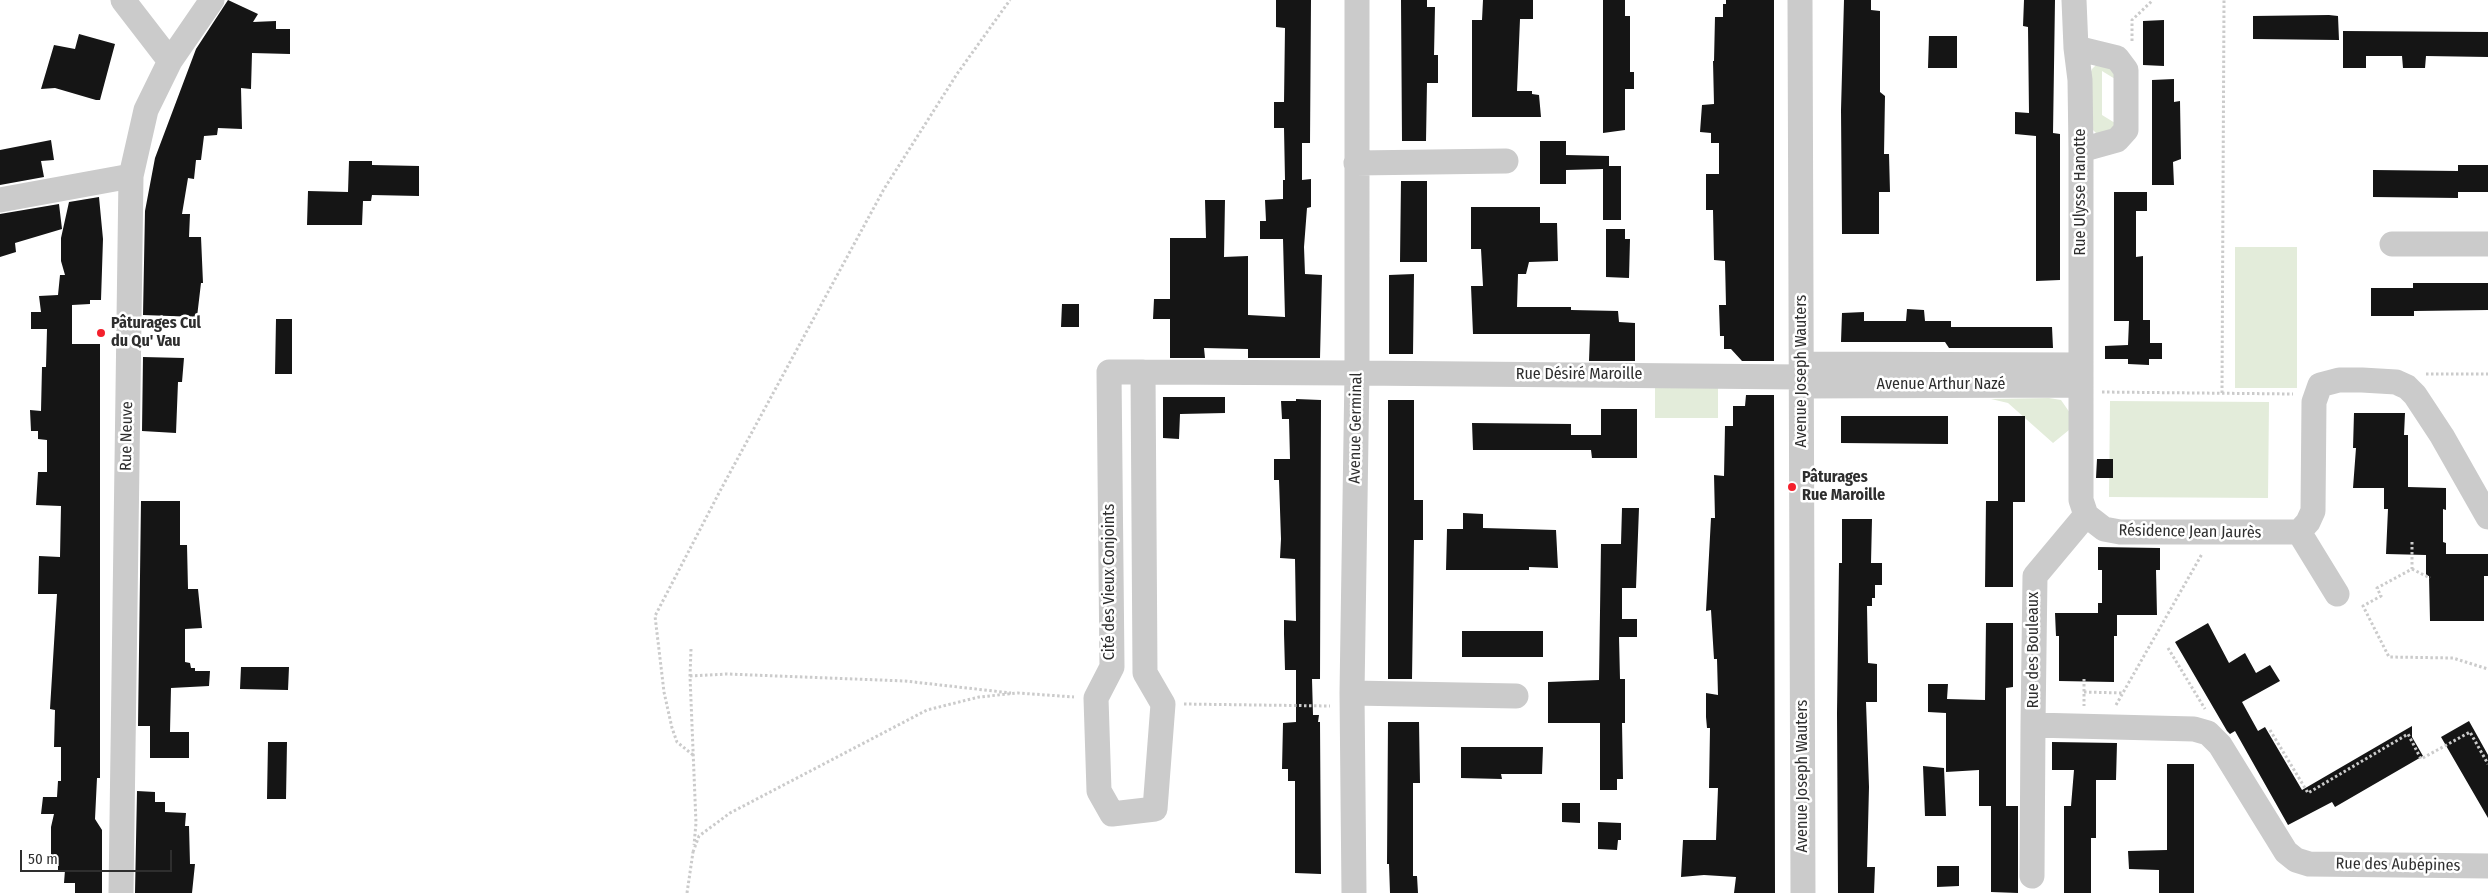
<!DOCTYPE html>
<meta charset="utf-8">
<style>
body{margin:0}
#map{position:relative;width:2488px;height:893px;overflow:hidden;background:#fff;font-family:"Fira Sans Condensed",sans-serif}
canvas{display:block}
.scale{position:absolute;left:20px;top:850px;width:152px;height:22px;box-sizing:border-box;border:2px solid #2e2e2e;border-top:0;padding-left:6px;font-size:15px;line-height:18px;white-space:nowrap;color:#2e2e2e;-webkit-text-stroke:4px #fff;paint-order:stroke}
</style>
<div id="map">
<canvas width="2488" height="893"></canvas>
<div class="scale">50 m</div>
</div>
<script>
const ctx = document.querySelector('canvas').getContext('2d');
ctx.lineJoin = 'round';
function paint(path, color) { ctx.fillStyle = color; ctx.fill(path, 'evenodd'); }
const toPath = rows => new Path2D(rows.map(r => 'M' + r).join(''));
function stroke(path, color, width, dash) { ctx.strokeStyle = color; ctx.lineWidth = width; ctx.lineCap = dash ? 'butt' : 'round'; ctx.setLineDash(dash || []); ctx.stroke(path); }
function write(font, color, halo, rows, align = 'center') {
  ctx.font = font + ' "Fira Sans Condensed",sans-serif'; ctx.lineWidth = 5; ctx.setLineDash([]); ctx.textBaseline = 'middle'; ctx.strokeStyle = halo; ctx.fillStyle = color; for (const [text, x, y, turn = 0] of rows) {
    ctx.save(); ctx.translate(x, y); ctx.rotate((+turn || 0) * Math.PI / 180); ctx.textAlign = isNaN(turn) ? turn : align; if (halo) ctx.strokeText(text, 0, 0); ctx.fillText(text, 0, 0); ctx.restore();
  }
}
paint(toPath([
 [2108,63,2120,82,2102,71,2102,115,2115,123,2117,128,2098,135,2093,130,2089,78,2092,69,2097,64],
 [2235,247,2297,247,2297,388,2235,388],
 [1655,383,1718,384,1718,418,1655,418],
 [2049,398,2061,400,2070,413,2069,430,2053,443,2008,403,1991,399],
 [2110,401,2269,402,2268,498,2109,497]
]), '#e3ecda');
paint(toPath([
 [228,0,258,14,253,22,276,21,276,29,290,29,290,54,252,53,251,89,241,88,242,129,218,128,217,135,204,136,201,160,196,160,194,179,188,178,182,214,190,214,189,237,201,237,203,283,201,283,197,317,143,315,145,211,155,158,196,49],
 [1276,0,1311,0,1310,143,1302,143,1302,180,1311,179,1311,207,1307,208,1304,247,1305,274,1322,275,1320,358,1248,358,1248,349,1204,348,1205,358,1170,358,1170,319,1153,319,1154,299,1170,299,1170,238,1206,238,1205,200,1225,200,1224,257,1248,256,1248,315,1285,317,1283,239,1260,239,1260,221,1266,221,1265,200,1283,199,1283,180,1285,180,1284,128,1274,128,1274,102,1284,102,1285,28,1276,27],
 [1401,0,1427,0,1427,7,1435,7,1434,55,1438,55,1438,83,1427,83,1426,141,1402,141],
 [1483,0,1533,0,1533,19,1520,19,1517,91,1532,91,1532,94,1539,95,1541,117,1472,117,1472,20,1482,20],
 [1603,0,1625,0,1625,16,1630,16,1630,72,1634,72,1634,89,1625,89,1625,130,1603,133],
 [1726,0,1774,0,1774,361,1742,361,1731,349,1724,349,1724,336,1720,336,1719,305,1726,305,1725,261,1714,260,1713,210,1706,210,1706,174,1719,174,1719,143,1711,143,1711,133,1700,132,1702,105,1714,104,1713,61,1714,61,1715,17,1723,17,1723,4,1726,4],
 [1844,0,1871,0,1871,10,1880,11,1880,92,1885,96,1884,154,1889,154,1890,192,1879,192,1879,234,1842,234,1841,110],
 [2024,0,2055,0,2053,133,2060,134,2060,280,2036,281,2036,136,2015,134,2015,112,2029,113,2028,27,2023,26],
 [2329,15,2338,16,2339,40,2253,39,2253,16],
 [2164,20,2164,66,2143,65,2143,21],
 [2343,31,2488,32,2488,57,2426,56,2425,68,2403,68,2402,56,2366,56,2366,68,2343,68],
 [79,34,115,44,100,100,96,100,55,88,41,89,54,45,75,49],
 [1929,36,1957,36,1957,68,1928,68],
 [2174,79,2174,102,2180,101,2181,159,2173,162,2174,185,2152,185,2152,80],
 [51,140,54,160,41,161,44,177,0,185,0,150],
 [1540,141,1566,141,1566,155,1609,156,1609,166,1621,166,1621,220,1603,220,1603,169,1566,170,1566,184,1540,184],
 [349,161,372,161,372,165,419,166,419,196,372,195,371,201,363,201,362,225,307,225,308,191,348,192],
 [2458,165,2488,165,2488,192,2458,192,2458,198,2373,197,2373,170,2458,171],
 [1401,181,1427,181,1427,262,1400,262],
 [2114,192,2147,192,2147,211,2136,211,2136,257,2143,256,2143,320,2150,320,2150,343,2162,343,2162,359,2149,359,2149,365,2128,364,2128,359,2105,359,2105,346,2128,345,2129,321,2114,321],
 [99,197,103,239,101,300,90,300,90,304,72,305,72,344,100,344,100,778,97,778,95,819,102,830,102,893,75,893,75,883,64,883,65,870,58,870,58,863,51,862,51,827,54,814,41,814,43,797,57,797,58,781,61,781,61,747,54,747,55,710,50,709,57,594,38,594,39,556,60,557,61,506,36,505,38,472,47,472,47,440,38,439,38,431,31,431,30,410,41,411,42,367,46,367,47,329,31,329,31,312,41,312,39,296,58,295,60,275,65,275,61,261,61,238,69,202],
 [59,204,62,229,15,243,16,252,0,257,0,214],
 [1471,207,1540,207,1540,223,1557,223,1558,261,1529,262,1526,274,1518,274,1517,307,1571,307,1571,310,1618,311,1619,322,1635,323,1635,361,1589,361,1590,334,1473,334,1471,286,1483,286,1481,249,1471,249],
 [1606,229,1625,229,1625,239,1630,239,1629,278,1606,277],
 [1414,274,1413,354,1389,354,1389,275],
 [2413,283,2488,283,2488,310,2414,311,2414,316,2371,316,2371,288,2413,288],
 [1062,304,1079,304,1079,327,1061,327],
 [1907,309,1924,310,1925,321,1951,321,1951,327,2052,327,2053,348,1949,348,1945,342,1841,342,1842,313,1864,312,1864,321,1906,321],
 [276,319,292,319,292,374,275,374],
 [143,357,184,358,182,382,178,382,176,433,142,431],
 [1746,395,1774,395,1775,893,1734,893,1736,877,1704,875,1681,877,1683,840,1716,840,1718,788,1709,788,1710,728,1707,728,1706,717,1706,693,1718,695,1717,659,1714,659,1711,610,1706,611,1711,518,1715,518,1714,475,1724,476,1725,426,1733,426,1733,406,1745,406],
 [1163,397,1225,397,1225,413,1180,414,1179,439,1163,438],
 [1296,399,1321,400,1320,679,1312,679,1313,715,1319,715,1318,722,1320,722,1321,874,1295,873,1295,781,1288,781,1288,769,1282,769,1283,723,1296,722,1296,670,1285,670,1284,634,1284,620,1296,621,1295,559,1280,558,1281,539,1279,480,1274,480,1274,459,1290,459,1289,419,1282,419,1281,401,1296,401],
 [1388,400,1414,400,1414,500,1423,500,1423,540,1414,540,1412,679,1388,679],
 [1601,409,1637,409,1637,458,1592,458,1591,450,1473,450,1472,423,1571,424,1571,435,1601,435],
 [2354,413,2405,413,2404,435,2408,435,2408,487,2446,488,2446,510,2443,509,2443,542,2446,543,2446,554,2488,554,2488,576,2484,576,2484,621,2430,621,2429,576,2426,576,2426,555,2386,554,2388,509,2384,509,2384,488,2353,488,2356,448,2353,448],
 [1841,416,1948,416,1948,444,1841,443],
 [1998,416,2025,416,2025,502,2013,502,2013,587,1985,587,1986,501,2001,501,1998,501],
 [2097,459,2113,459,2113,478,2096,478],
 [141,501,180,501,180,545,187,545,188,589,198,589,202,628,185,629,185,662,190,663,191,668,195,668,195,671,210,671,209,686,171,688,170,732,189,732,189,758,150,758,150,726,138,726],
 [1622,508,1639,508,1636,588,1622,588,1622,619,1637,619,1637,637,1619,637,1620,679,1625,679,1625,723,1622,723,1623,779,1617,779,1617,790,1600,790,1600,723,1548,723,1548,682,1599,680,1601,544,1621,544],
 [1463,513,1483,514,1483,528,1556,530,1558,568,1529,567,1529,570,1446,570,1447,529,1463,529],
 [1842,519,1872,519,1871,563,1882,563,1882,585,1875,585,1875,598,1872,598,1872,606,1867,606,1868,663,1877,664,1877,702,1866,702,1869,787,1867,867,1875,867,1874,893,1838,893,1837,713,1839,563,1842,563],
 [2098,547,2160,548,2160,570,2156,570,2157,615,2117,615,2117,636,2114,636,2114,682,2059,681,2059,636,2056,636,2055,613,2098,613,2098,603,2102,603,2102,570,2098,570],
 [1986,623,2013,623,2013,687,2006,688,2006,806,2003,806,2018,806,2018,893,1991,892,1991,806,1979,806,1979,770,1946,772,1946,713,1928,712,1928,684,1948,684,1947,699,1985,700],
 [2208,623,2229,663,2245,653,2256,673,2270,665,2280,681,2242,702,2258,731,2265,727,2302,790,2412,726,2412,737,2423,756,2335,807,2332,802,2288,825,2235,731,2230,734,2227,731,2175,642],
 [1462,631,1543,631,1543,657,1462,657],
 [241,667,289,667,288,690,240,689],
 [2469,721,2488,755,2488,818,2441,737],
 [1388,722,1419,722,1420,783,1413,783,1413,876,1417,876,1418,893,1390,893,1389,864,1387,864],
 [268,742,287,742,286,799,267,799],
 [2052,742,2117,743,2116,780,2096,780,2096,838,2091,838,2091,893,2064,893,2064,806,2071,806,2074,770,2052,770],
 [1461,747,1543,747,1542,774,1501,774,1502,779,1461,778],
 [2167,764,2194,764,2194,893,2159,893,2159,870,2129,869,2128,851,2167,850],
 [1923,766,1944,768,1946,816,1925,816],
 [137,791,155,792,155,802,165,802,165,812,186,813,185,826,189,826,190,864,195,864,192,893,135,893],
 [1562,803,1580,803,1580,823,1562,822],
 [1598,822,1621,823,1621,840,1618,840,1617,850,1598,849],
 [1937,866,1959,866,1959,886,1937,887]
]), '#151515');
stroke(toPath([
 [2132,41,2132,20,2153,0],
 [2426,374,2488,374],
 [2102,392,2293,394],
 [2222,393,2224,0],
 [2412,542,2412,569,2377,588,2381,596,2363,606,2389,657,2453,658,2488,669],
 [2412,569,2430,578],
 [2168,648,2205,709],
 [691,649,690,676,696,823,694,845],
 [690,676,727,674,905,681,1011,693],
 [2084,679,2084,706],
 [2084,692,2123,693],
 [1184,704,1330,706],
 [2116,705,2202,554],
 [2270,730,2308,793,2408,734,2421,759,2470,732,2488,764],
 [693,755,677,742,672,728,664,692,655,616,720,491,884,189,957,74,1010,0],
 [693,852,699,836,730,813,927,710,979,697,1018,693,1074,697],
 [687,893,693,852]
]), '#cbcbcb', 3, [2.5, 2.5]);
stroke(toPath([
 [123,0,170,61],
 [1800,0,1803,893],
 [2074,0,2076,48,2080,80,2081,150,2081,500,2086,515],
 [2076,48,2117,58,2126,70,2126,130,2117,140,2081,150],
 [1356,163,1506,161],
 [0,200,131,176],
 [2392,244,2488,244],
 [1803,364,2081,365],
 [1143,372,1145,673,1163,704,1155,809,1112,814,1099,791,1096,698,1112,667,1109,372,1143,372,1357,373,1801,377],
 [1801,386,2080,385],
 [2086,515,2035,576,2033,725,2194,729,2208,733,2220,745,2286,852,2296,860,2309,864,2488,866],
 [2086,515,2104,529,2120,532,2299,532,2308,522,2313,511,2314,402,2320,385,2339,380,2362,380,2396,382,2407,387,2415,395,2442,436,2488,517],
 [2299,532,2337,594],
 [1352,693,1516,696],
 [2032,876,2033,725],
 [121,893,131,176,146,110,170,61,212,0],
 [1354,893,1352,693,1357,373,1357,0]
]), '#cbcbcb', 25);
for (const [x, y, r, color] of [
 [101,333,5,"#f4202c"],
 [1792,487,5,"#f4202c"]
]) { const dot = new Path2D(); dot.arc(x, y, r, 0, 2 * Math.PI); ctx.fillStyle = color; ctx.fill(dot); stroke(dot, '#fff', 2); }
write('16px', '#2e2e2e', '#fff', [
 ["Rue Ulysse Hanotte",2081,192,-90],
 ["Avenue Joseph Wauters",1802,371,-90],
 ["Rue Désiré Maroille",1579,375],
 ["Avenue Arthur Nazé",1941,385],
 ["Avenue Germinal",1356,428,-89],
 ["Rue Neuve",127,436,-89],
 ["Résidence Jean Jaurès",2190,532,1],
 ["Cité des Vieux Conjoints",1110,582,-90],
 ["Rue des Bouleaux",2034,650,-90],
 ["Avenue Joseph Wauters",1803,776,-90],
 ["Rue des Aubépines",2398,865,1]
]);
write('bold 16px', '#2e2e2e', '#fff', [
 ["Pâturages Cul",111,324],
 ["du Qu' Vau",111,342],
 ["Pâturages",1802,478],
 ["Rue Maroille",1802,496]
], 'left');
</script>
